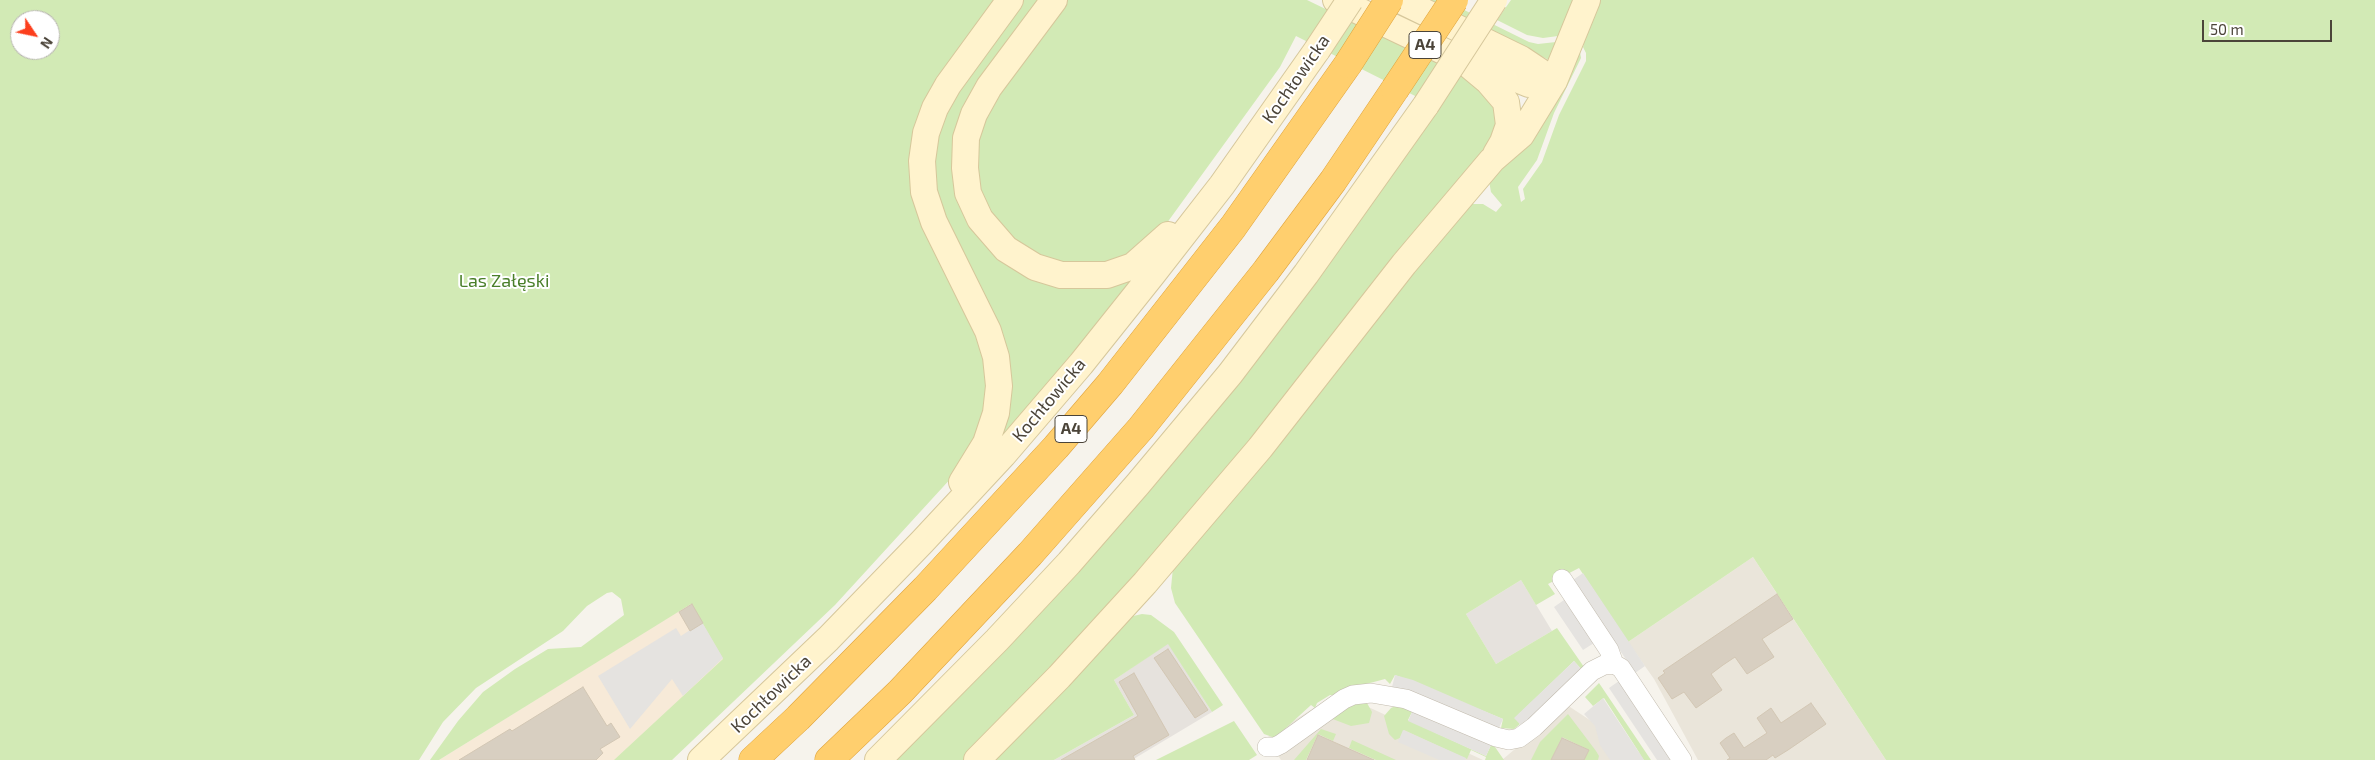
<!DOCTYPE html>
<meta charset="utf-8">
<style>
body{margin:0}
#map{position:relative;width:2375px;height:760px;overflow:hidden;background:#f6f3ec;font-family:"Exo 2",sans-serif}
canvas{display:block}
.north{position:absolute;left:10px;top:10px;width:50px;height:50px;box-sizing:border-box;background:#fff;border:1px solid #b7b4b0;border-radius:50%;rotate:124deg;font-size:14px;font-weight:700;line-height:20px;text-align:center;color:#4b4439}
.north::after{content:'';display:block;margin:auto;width:18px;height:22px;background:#fc3f1d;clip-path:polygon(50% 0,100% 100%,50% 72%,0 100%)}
.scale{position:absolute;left:2202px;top:20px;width:130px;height:22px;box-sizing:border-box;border:2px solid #4b4439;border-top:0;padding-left:6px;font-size:15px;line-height:18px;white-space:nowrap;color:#4b4439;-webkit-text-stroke:4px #fff;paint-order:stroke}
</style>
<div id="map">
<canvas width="2375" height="760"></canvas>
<div class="north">N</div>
<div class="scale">50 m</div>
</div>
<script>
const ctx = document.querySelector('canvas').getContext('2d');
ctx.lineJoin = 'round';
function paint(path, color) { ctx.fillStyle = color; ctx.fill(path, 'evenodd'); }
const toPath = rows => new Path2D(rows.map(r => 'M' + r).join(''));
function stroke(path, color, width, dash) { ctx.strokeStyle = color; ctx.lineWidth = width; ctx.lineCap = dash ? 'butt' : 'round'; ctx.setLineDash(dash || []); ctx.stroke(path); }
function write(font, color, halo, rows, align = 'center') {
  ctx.font = font + ' "Exo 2",sans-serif'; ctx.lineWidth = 4; ctx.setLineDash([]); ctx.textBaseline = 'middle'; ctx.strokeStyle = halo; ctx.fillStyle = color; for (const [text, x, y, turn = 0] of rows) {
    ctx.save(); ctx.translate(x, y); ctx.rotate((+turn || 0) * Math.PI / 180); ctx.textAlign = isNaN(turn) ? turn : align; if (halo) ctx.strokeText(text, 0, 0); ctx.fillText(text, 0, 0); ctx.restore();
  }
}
paint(toPath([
 [1753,557,1777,594,1886,760,1698,760,1654,679,1628,642],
 [1338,693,1483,760,1281,760,1266,738],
 [1567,705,1649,759,1649,760,1502,760]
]), '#eae5da');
paint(toPath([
 [701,597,738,659,629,760,439,760]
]), '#f7ead8');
paint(toPath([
 [1521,580,1552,631,1496,664,1466,614],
 [1168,643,1212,712,1132,760,1054,760,1134,715,1114,680]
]), '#e6e2dd');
paint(toPath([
 [0,0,999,0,915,144,988,366,981,431,953,476,835,605,672,760,614,760,723,659,691,604,439,760,430,760,458,721,483,692,515,669,548,649,581,647,624,615,621,599,612,592,607,593,587,606,563,631,476,688,443,722,419,760,0,760],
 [20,20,50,20,50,50,20,50],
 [1022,0,1041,0,960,127,1003,260,1137,275,1003,440,999,439,1008,399,933,185,935,136,955,92],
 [1066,0,1307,0,1484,86,1493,93,1500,133,1203,502,965,760,892,760,1437,107,1296,36,1280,67,1164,227,1137,249,1110,262,1080,266,1044,259,1021,246,999,226,980,192,977,144,989,108],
 [1424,0,1444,0,1529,42,1538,44,1556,42,1549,60],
 [1511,0,1578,0,1558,36,1543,38,1527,35,1497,20],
 [1595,0,2375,0,2375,760,1886,760,1753,557,1628,642,1579,568,1548,584,1555,594,1536,605,1521,580,1466,614,1496,664,1557,628,1584,667,1582,670,1574,661,1515,718,1520,724,1514,729,1501,728,1503,719,1395,675,1390,684,1385,679,1355,687,1338,696,1330,695,1317,703,1315,708,1311,705,1275,738,1264,734,1175,603,1171,588,1173,567,1336,364,1472,204,1483,204,1496,212,1502,205,1491,192,1489,181,1576,49,1580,52,1581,58,1554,113,1537,160,1518,187,1521,202,1525,199,1523,189,1542,162,1559,115,1586,61,1586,53,1583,47,1584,42,1580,40],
 [1142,614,1151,615,1174,632,1223,705,1212,712,1168,644,1114,680,1134,715,1054,760,991,760,1129,617],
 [1599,683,1651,760,1644,760,1604,698,1593,706,1585,697],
 [1367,703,1372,712,1369,723,1351,726,1330,718,1349,704],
 [1400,704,1412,712,1408,720,1486,756,1491,745,1495,747,1504,760,1485,760,1486,757,1471,750,1467,759,1404,730,1400,738,1395,740,1389,734,1384,716,1391,708],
 [1568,714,1596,751,1599,756,1598,760,1584,760,1589,750,1562,737,1551,760,1531,760,1540,742],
 [1234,721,1257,755,1249,760,1156,760],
 [1321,729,1336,734,1333,741,1318,734,1306,760,1294,760],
 [1352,740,1396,760,1376,760,1349,748]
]), '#d2eab5');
paint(toPath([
 [1583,573,1645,666,1635,673,1573,580],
 [1564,600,1594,643,1583,650,1554,607],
 [702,622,723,658,683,696,672,679,630,729,598,676,676,628,681,636],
 [1574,661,1582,670,1523,727,1514,718],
 [1395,675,1413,680,1503,719,1498,730,1408,691,1392,687],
 [1619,681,1671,760,1657,760,1609,688],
 [1603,698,1644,760,1610,760,1600,745,1595,726,1584,714],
 [1413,710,1491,745,1486,756,1408,721],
 [1403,730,1466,758,1465,760,1439,760,1398,742]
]), '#e5e3e0');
const building = toPath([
 [1777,594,1793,619,1762,639,1774,657,1747,674,1735,657,1723,665,1711,674,1722,690,1696,708,1684,692,1672,699,1658,678,1665,673,1663,671,1777,594],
 [692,604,703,623,690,631,679,612,692,604],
 [1168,649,1208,710,1195,718,1154,658,1168,649],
 [1134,673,1169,735,1133,756,1135,760,1061,760,1138,716,1119,682,1134,673],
 [583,687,607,726,611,723,620,737,600,749,603,753,596,760,459,760,510,729,512,731,583,687],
 [1811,703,1826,724,1788,750,1775,758,1773,755,1766,760,1727,760,1730,758,1720,743,1726,738,1734,733,1744,748,1767,733,1757,718,1771,708,1781,723,1811,703],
 [1318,735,1374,760,1307,760,1318,735],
 [1562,738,1589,750,1584,760,1551,760,1562,738]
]);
paint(building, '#d8cfc1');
stroke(building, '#d3c7b4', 1);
const street = toPath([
 [1562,579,1609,650,1614,664,1621,668,1682,760],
 [1267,747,1275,747,1281,744,1344,699,1353,695,1371,693,1406,699,1496,737,1509,740,1519,738,1534,727,1592,671,1604,665,1614,664]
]);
const secondary = toPath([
 [1054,0,989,87,974,114,966,138,965,168,968,193,980,219,1006,249,1035,267,1061,275,1107,275,1133,266,1168,235],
 [1336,0,1462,60,1492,69,1529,84,1554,81],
 [1400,0,1521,59,1554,81],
 [1470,66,1488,81,1506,102,1509,125,1503,142,1496,154],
 [962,482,986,443,996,413,999,386,996,357,988,331,934,222,924,192,922,161,926,133,935,108,948,85,1010,0],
 [701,760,828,639,922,542,1003,455,1081,364,1152,275,1222,185,1317,50],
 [878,760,997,640,1069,563,1138,484,1230,374,1306,274,1426,105],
 [977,760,1059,677,1145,583,1260,448,1404,264,1492,160,1521,135,1554,81,1587,0]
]);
const highway = toPath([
 [753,760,798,718,925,589,1056,447,1110,384,1233,227,1348,64],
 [829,760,900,692,1030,554,1141,428,1266,271,1333,181,1395,89]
]);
stroke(street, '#c2bbae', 20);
stroke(secondary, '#d6c79b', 28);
stroke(highway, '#e0a43c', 29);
stroke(street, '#fff', 19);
stroke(secondary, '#fff3cd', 26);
stroke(highway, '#ffcf6e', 28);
const secondaryBridge = toPath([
 [1317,50,1350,0],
 [1426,105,1494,0]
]);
const highwayBridge = toPath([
 [1348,64,1389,0],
 [1395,89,1454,0]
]);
stroke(secondaryBridge, '#d6c79b', 28, []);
stroke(highwayBridge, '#e0a43c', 29, []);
stroke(secondaryBridge, '#fff3cd', 26);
stroke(highwayBridge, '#ffcf6e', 28);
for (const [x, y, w] of [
 [1425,45,32],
 [1071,429,32]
]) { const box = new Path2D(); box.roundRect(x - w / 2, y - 13.5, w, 27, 4); ctx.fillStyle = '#fff'; ctx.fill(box); stroke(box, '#4b4439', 1); }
write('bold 16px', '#4b4439', null, [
 ["A4",1425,45],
 ["A4",1071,429]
]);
write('18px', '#4b4439', '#fff', [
 ["Kochłowicka",1296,79,-55],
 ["Kochłowicka",1049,400,-50],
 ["Kochłowicka",771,694,-44]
]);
write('18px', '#4a7f2a', '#fff', [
 ["Las Załęski",504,281]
]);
</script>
